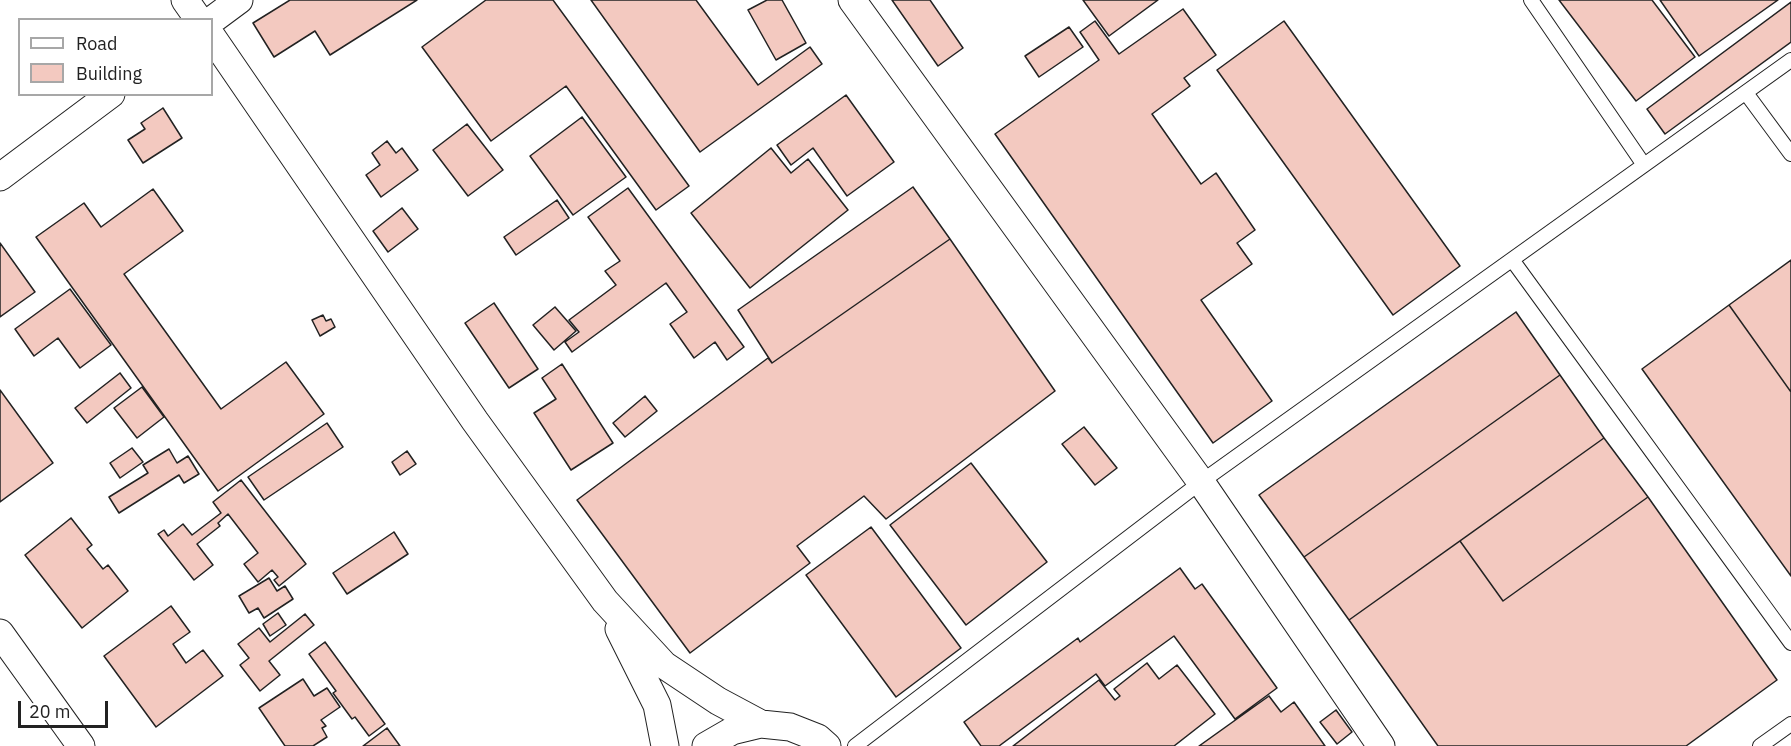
<!DOCTYPE html>
<style>
body{margin:0}
#map{position:relative;width:1791px;height:746px;overflow:hidden;background:#fff;font-family:"IBM Plex Sans",sans-serif}
canvas{display:block}
.legend{position:absolute;left:18px;top:18px;width:195px;height:78px;box-sizing:border-box;background:#fff;border:2px solid #a7a7a7;margin:0;padding:8px 10px;list-style:none;font-size:18px;color:#222}
.legend li{display:flex;align-items:center;gap:12px;height:30px}
.legend b{width:30px;border:2px solid #a7a7a7}
.scale{position:absolute;left:18px;top:701px;width:90px;height:27px;box-sizing:border-box;border:3px solid #222;border-top:0;padding-left:8px;font-size:18px;line-height:21px;white-space:nowrap;color:#222;-webkit-text-stroke:4px #fff;paint-order:stroke}
</style>
<div id="map">
<canvas width="1791" height="746"></canvas>
<ul class="legend">
<li><b style="height:8px;background:#fff"></b>Road</li>
<li><b style="height:16px;background:#f3c9c0"></b>Building</li>
</ul>
<div class="scale">20 m</div>
</div>
<script>
const ctx = document.querySelector('canvas').getContext('2d');
ctx.lineJoin = 'round';
function paint(path, color) { ctx.fillStyle = color; ctx.fill(path, 'evenodd'); }
const toPath = rows => new Path2D(rows.map(r => 'M' + r).join(''));
function stroke(path, color, width, dash) { ctx.strokeStyle = color; ctx.lineWidth = width; ctx.lineCap = dash ? 'butt' : 'round'; ctx.setLineDash(dash || []); ctx.stroke(path); }
const building = toPath([
 [290,0,417,0,330,55,315,31,274,57,253,23,290,0],
 [486,0,553,0,689,186,656,210,566,86,491,141,422,47,486,0],
 [591,0,696,0,758,85,810,47,822,64,700,152,591,0],
 [767,0,782,0,806,43,776,60,748,10,767,0],
 [892,0,930,0,963,48,938,66,892,0],
 [1083,0,1158,0,1109,36,1083,0],
 [1559,0,1652,0,1695,57,1636,101,1559,0],
 [1660,0,1778,0,1699,56,1660,0],
 [1791,2,1791,42,1665,134,1647,109,1791,2],
 [1183,9,1216,55,1184,78,1190,86,1152,114,1201,184,1216,173,1255,230,1237,243,1252,264,1201,300,1272,401,1213,443,995,134,1099,60,1080,32,1095,21,1119,54,1183,9],
 [1284,21,1460,266,1393,315,1217,70,1284,21],
 [1069,27,1083,47,1039,77,1025,56,1069,27],
 [846,95,894,162,847,196,813,148,791,165,777,145,846,95],
 [163,108,182,138,143,163,128,140,145,129,141,123,163,108],
 [582,117,626,177,573,215,530,156,582,117],
 [467,124,503,170,468,196,433,150,467,124],
 [387,141,396,153,402,148,418,170,381,197,366,175,380,165,372,153,387,141],
 [771,148,791,173,808,159,848,210,750,288,691,213,771,148],
 [913,187,950,239,772,363,738,310,913,187],
 [628,188,744,347,727,360,715,342,694,358,670,324,687,312,666,283,572,352,565,342,579,332,569,320,616,285,605,271,620,261,588,217,628,188],
 [153,189,183,231,124,274,221,409,286,362,324,414,218,491,36,237,84,203,101,227,153,189],
 [557,200,569,218,516,255,504,237,557,200],
 [402,208,418,229,388,252,373,231,402,208],
 [950,239,1055,391,886,519,864,496,797,546,810,563,690,653,577,500,768,358,772,363,950,239],
 [0,243,35,292,0,317,0,243],
 [1791,260,1791,392,1729,305,1791,260],
 [70,289,111,345,80,368,58,338,34,356,15,329,70,289],
 [494,303,538,369,509,388,465,323,494,303],
 [1729,305,1791,392,1791,576,1642,369,1729,305],
 [555,307,576,331,554,350,533,325,555,307],
 [1516,312,1560,375,1304,557,1259,495,1516,312],
 [323,315,326,321,331,319,335,327,320,336,312,320,323,315],
 [562,364,613,443,571,470,534,413,556,399,542,378,562,364],
 [120,373,131,388,87,423,75,408,120,373],
 [1560,375,1604,438,1349,620,1304,557,1560,375],
 [142,387,164,417,137,438,114,408,142,387],
 [0,390,53,463,0,502,0,390],
 [645,396,657,411,625,437,613,423,645,396],
 [327,423,343,447,264,500,248,477,327,423],
 [1084,427,1117,468,1095,485,1062,444,1084,427],
 [1604,438,1648,497,1503,601,1460,541,1604,438],
 [132,448,143,462,120,478,110,463,132,448],
 [169,449,177,463,188,456,199,474,184,483,179,475,119,513,109,497,148,473,143,465,169,449],
 [407,451,416,464,400,475,392,462,407,451],
 [971,463,1047,562,966,625,890,525,971,463],
 [241,480,306,564,279,586,274,580,278,577,272,570,258,582,244,564,258,553,228,514,218,523,220,526,197,544,213,565,194,580,158,534,164,530,168,536,183,524,192,535,221,513,213,502,241,480],
 [1648,497,1777,680,1686,746,1438,746,1349,620,1460,541,1503,601,1648,497],
 [71,518,92,545,87,549,103,569,108,565,128,591,82,628,25,555,71,518],
 [871,527,961,648,896,697,806,575,871,527],
 [394,532,408,554,347,594,333,573,394,532],
 [1180,568,1195,589,1202,584,1277,688,1235,719,1174,636,1105,686,1096,674,999,746,981,746,964,722,1078,638,1080,642,1180,568],
 [269,578,277,591,285,586,293,599,264,618,258,608,249,613,239,596,269,578],
 [171,606,190,632,173,644,186,663,203,650,223,676,156,727,104,656,171,606],
 [278,613,286,625,270,636,263,624,278,613],
 [305,614,314,625,269,661,280,675,260,691,240,665,249,658,238,644,259,628,270,642,305,614],
 [325,642,385,724,369,736,355,717,352,719,333,693,336,691,309,654,325,642],
 [1147,663,1159,679,1177,665,1215,714,1174,746,1013,746,1099,680,1115,700,1120,696,1114,689,1147,663],
 [303,679,314,696,327,688,340,707,321,720,326,726,322,728,327,737,313,746,285,746,259,708,303,679],
 [1269,696,1281,712,1294,702,1325,746,1199,746,1269,696],
 [1336,710,1352,732,1337,744,1320,722,1336,710],
 [387,728,400,746,363,746,387,728]
]);
paint(building, '#f3c9c0');
stroke(building, '#222', 1.5);
const lane = toPath([
 [1531,0,1644,165],
 [1746,93,1791,154],
 [1513,261,1791,643],
 [855,746,1201,482,1791,60],
 [1760,746,1791,724]
]);
const street = toPath([
 [185,0,199,20],
 [852,0,1201,482,1381,746],
 [212,20,239,0],
 [212,37,475,421,605,601,664,665,718,701,761,724],
 [0,177,111,94],
 [619,629,657,705,665,746],
 [0,633,81,746],
 [706,746,732,731,761,724,790,727,818,738,827,746]
]);
stroke(lane, '#222', 16);
stroke(street, '#222', 29);
stroke(lane, '#fff', 14);
stroke(street, '#fff', 27);
</script>
